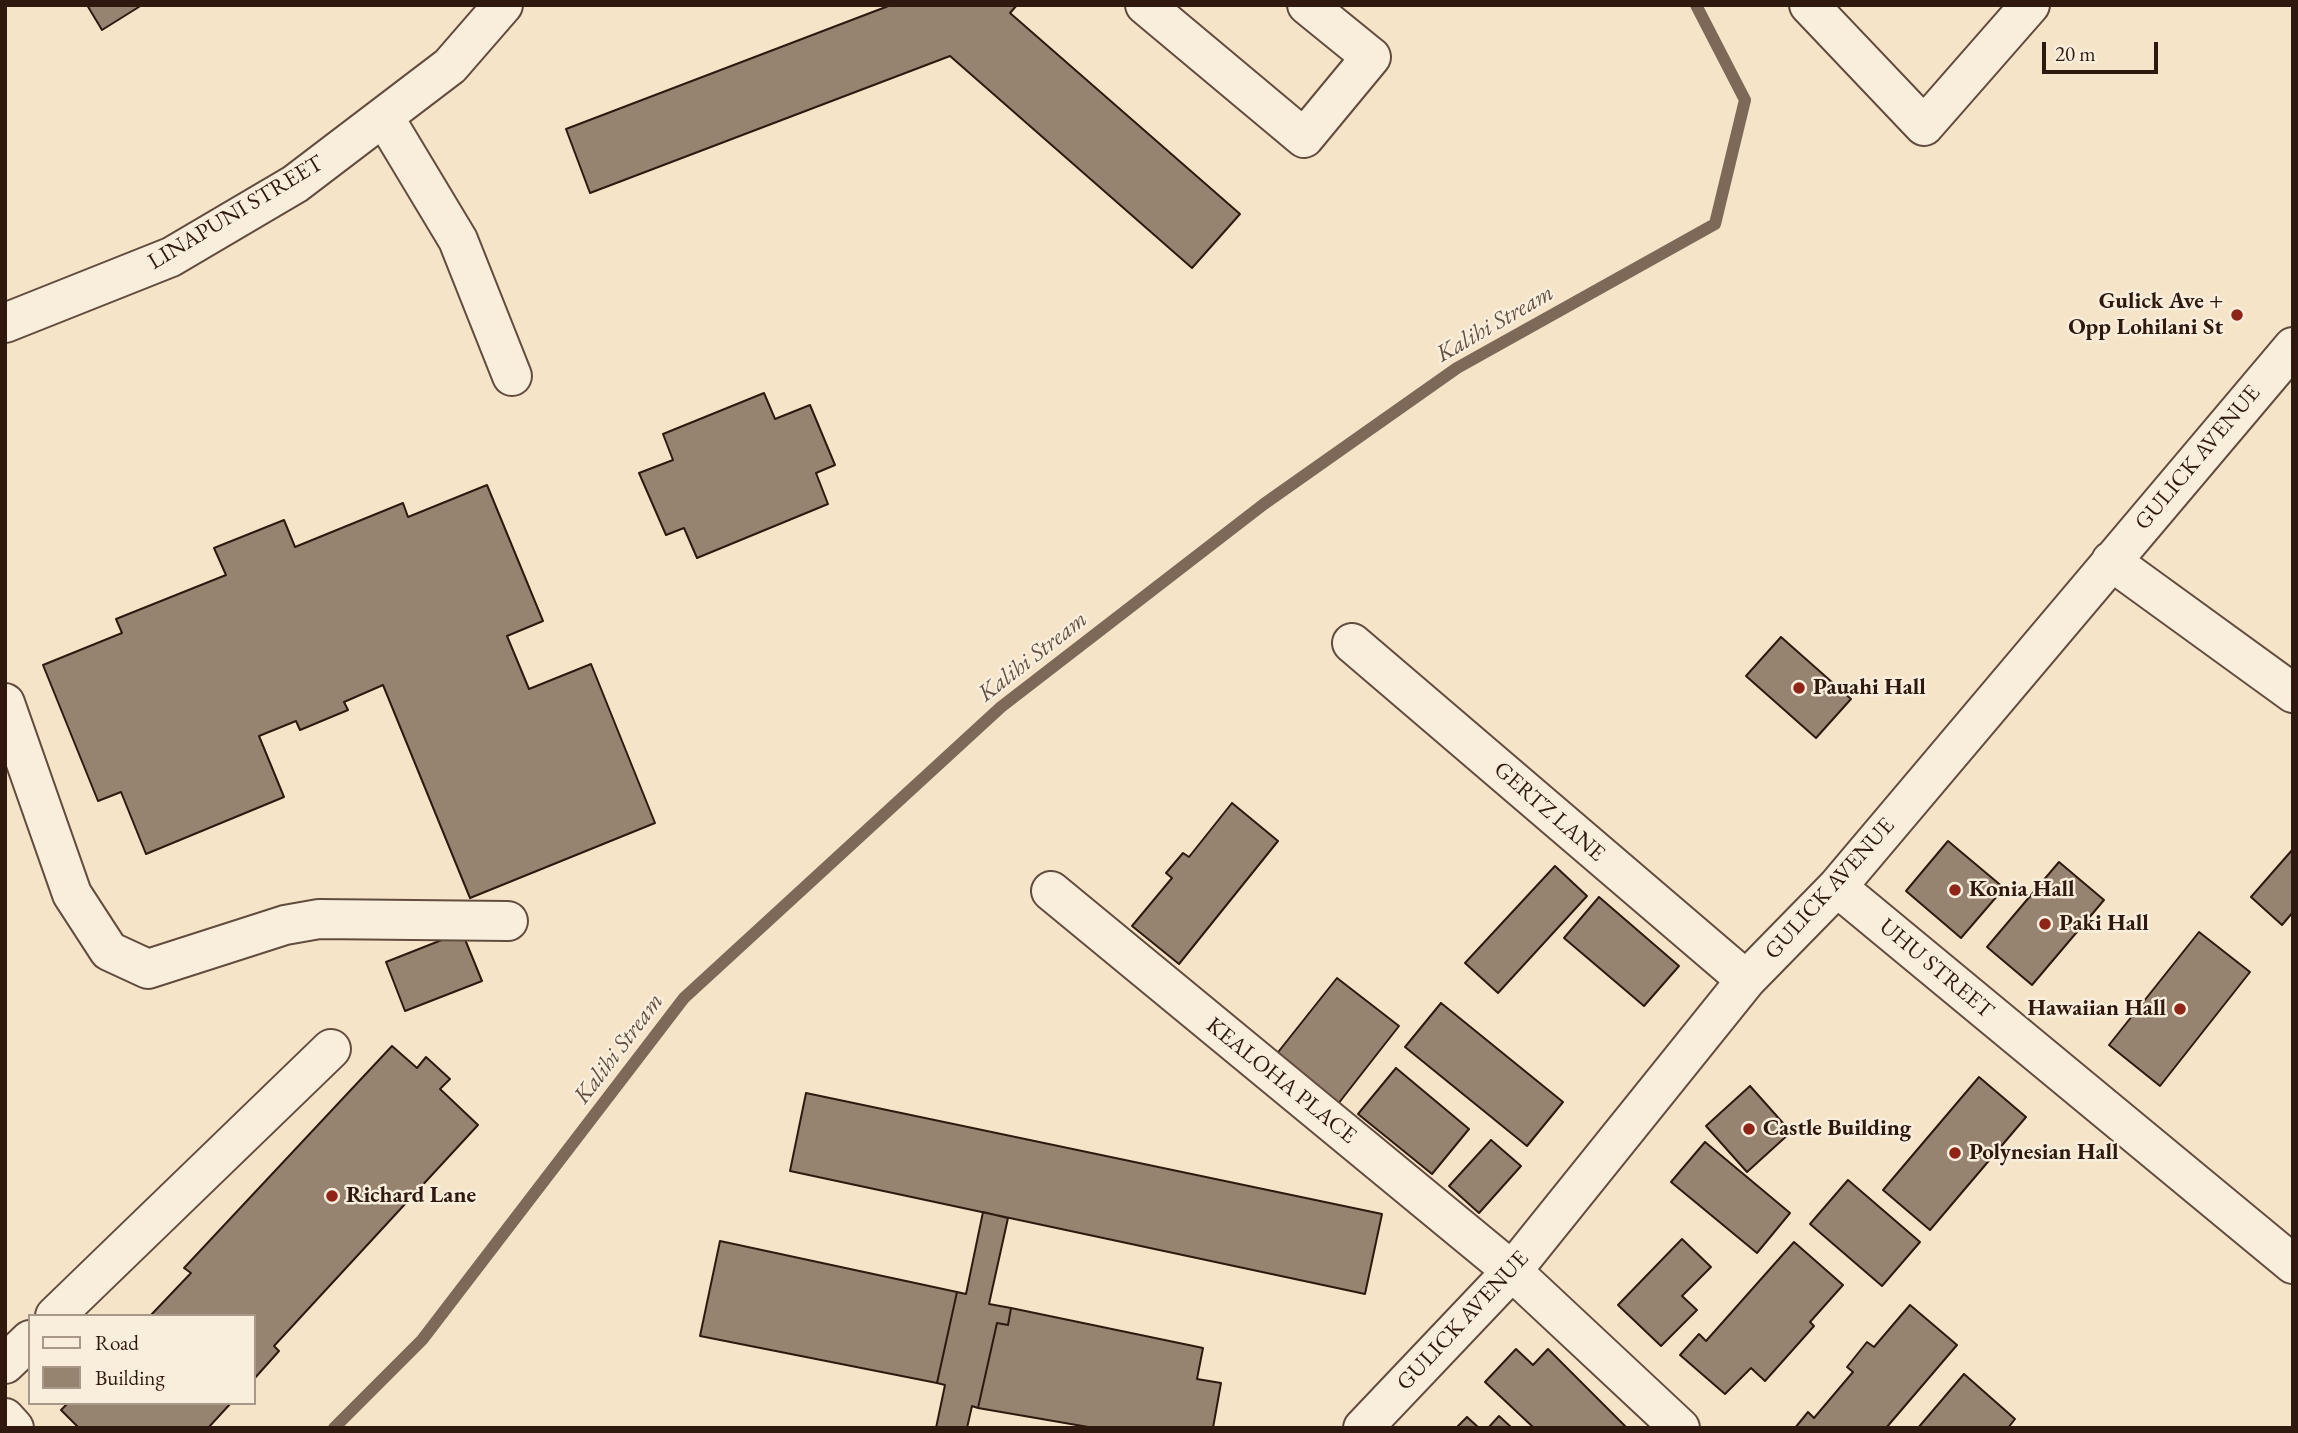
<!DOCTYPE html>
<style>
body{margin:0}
#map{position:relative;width:2298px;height:1433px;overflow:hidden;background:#f6e4c9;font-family:"EB Garamond",serif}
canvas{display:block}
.frame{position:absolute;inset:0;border:7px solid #2f190f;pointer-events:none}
.legend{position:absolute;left:28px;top:1314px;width:228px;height:91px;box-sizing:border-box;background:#f9eddc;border:2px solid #a8988a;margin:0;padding:9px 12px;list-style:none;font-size:21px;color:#2f190f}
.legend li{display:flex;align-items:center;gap:14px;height:35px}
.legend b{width:35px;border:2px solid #a8988a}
.scale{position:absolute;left:2042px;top:42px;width:116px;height:32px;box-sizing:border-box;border:4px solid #2f190f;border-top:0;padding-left:9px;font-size:21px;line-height:24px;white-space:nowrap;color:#2f190f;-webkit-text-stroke:5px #f9eddc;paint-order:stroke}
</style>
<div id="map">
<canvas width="2298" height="1433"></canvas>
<div class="frame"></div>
<ul class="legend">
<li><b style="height:9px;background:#f9eddc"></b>Road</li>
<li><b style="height:19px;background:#968370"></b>Building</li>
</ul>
<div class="scale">20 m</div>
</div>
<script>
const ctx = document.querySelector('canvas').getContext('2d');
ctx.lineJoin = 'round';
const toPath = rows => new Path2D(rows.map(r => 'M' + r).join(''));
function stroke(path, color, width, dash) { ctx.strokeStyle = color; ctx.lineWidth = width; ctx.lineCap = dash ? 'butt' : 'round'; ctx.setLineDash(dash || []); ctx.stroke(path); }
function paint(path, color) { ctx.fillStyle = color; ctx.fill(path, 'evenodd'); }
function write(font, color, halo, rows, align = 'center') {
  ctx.font = font + ' "EB Garamond",serif'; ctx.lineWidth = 5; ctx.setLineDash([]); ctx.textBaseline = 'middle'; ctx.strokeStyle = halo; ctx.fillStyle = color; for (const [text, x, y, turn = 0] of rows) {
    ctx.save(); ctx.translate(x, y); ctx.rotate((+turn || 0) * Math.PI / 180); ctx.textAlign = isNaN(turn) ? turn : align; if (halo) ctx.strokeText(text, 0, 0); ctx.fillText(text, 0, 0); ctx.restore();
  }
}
stroke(toPath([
 [334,1428,422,1340,684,998,1001,707,1264,504,1457,368,1715,224,1745,100,1696,5]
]), '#7e6959', 12);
const building = toPath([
 [87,5,142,5,102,30,87,5],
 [891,5,1017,5,1010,13,1240,214,1192,268,950,56,590,193,566,129,891,5],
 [764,393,775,419,810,405,835,465,816,473,828,504,697,558,684,528,666,535,639,473,673,460,663,434,764,393],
 [487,485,543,621,507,636,529,689,591,664,655,823,470,898,383,685,344,702,348,710,300,730,296,721,259,736,284,797,146,854,121,792,98,801,43,665,122,633,116,619,226,575,214,548,284,520,295,547,403,503,408,517,487,485],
 [1781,637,1851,699,1816,738,1746,676,1781,637],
 [1232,803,1278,841,1179,964,1132,926,1172,878,1166,873,1183,853,1189,857,1232,803],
 [1948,841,2004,888,1961,938,1906,891,1948,841],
 [2293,849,2293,912,2282,925,2251,897,2293,849],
 [2059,862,2104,900,2032,985,1987,947,2059,862],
 [1555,866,1587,896,1498,993,1465,963,1555,866],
 [1599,897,1679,966,1644,1006,1564,938,1599,897],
 [462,932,482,981,405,1011,386,962,462,932],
 [2199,932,2250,972,2160,1086,2109,1045,2199,932],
 [1337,978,1399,1026,1338,1104,1275,1056,1337,978],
 [1441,1003,1563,1102,1527,1146,1405,1047,1441,1003],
 [392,1046,417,1068,426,1057,450,1079,440,1089,478,1125,274,1346,279,1351,254,1379,254,1316,150,1316,191,1273,184,1268,392,1046],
 [1396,1068,1469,1129,1432,1174,1358,1114,1396,1068],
 [1979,1077,2026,1117,1930,1230,1883,1190,1979,1077],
 [1750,1086,1791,1132,1747,1172,1706,1126,1750,1086],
 [806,1093,1382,1214,1365,1294,790,1171,806,1093],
 [1491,1140,1521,1166,1479,1213,1449,1186,1491,1140],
 [1705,1142,1790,1213,1757,1253,1671,1182,1705,1142],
 [1848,1180,1920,1242,1882,1286,1810,1224,1848,1180],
 [983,1212,1008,1218,989,1304,1011,1308,1008,1325,997,1323,978,1408,972,1406,967,1428,936,1428,945,1385,937,1383,957,1292,966,1294,983,1212],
 [1682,1239,1711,1267,1682,1296,1697,1310,1661,1346,1618,1305,1682,1239],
 [720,1241,957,1292,937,1383,700,1336,720,1241],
 [1794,1242,1843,1285,1810,1322,1814,1326,1765,1381,1751,1368,1725,1394,1680,1355,1699,1334,1706,1341,1794,1242],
 [1910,1305,1957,1345,1886,1428,1795,1428,1808,1412,1814,1418,1853,1372,1847,1367,1867,1342,1874,1347,1910,1305],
 [1011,1308,1203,1348,1197,1379,1221,1383,1213,1428,1094,1428,978,1408,997,1323,1008,1325,1011,1308],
 [1516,1349,1533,1365,1548,1349,1627,1428,1534,1428,1485,1382,1516,1349],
 [1964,1374,2015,1419,2008,1428,1918,1428,1964,1374],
 [68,1403,231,1403,208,1428,79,1428,61,1410,68,1403],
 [1499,1416,1512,1428,1488,1428,1499,1416],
 [1467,1417,1479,1428,1456,1428,1467,1417]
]);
paint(building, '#968370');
stroke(building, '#2f190f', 2);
const minor = toPath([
 [1145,5,1304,138,1371,57,1307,5],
 [1809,5,1924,126,2030,5],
 [384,117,458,240,512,376],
 [5,323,171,257,295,184,450,66,503,5],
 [2111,561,2293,693],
 [1352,643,1746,980],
 [5,703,72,894,109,951,148,969,285,925,319,919,508,921],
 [1837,887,2293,1264],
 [1051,891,1512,1271,1680,1428],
 [55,1316,331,1049],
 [5,1364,30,1340],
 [5,1418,14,1428],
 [1363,1428,1512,1271,1746,980,1837,887,2293,347]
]);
stroke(minor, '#614c3e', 42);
stroke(minor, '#f9eddc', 38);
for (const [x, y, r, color] of [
 [2237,315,7,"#8f2418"],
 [1799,688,7,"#8f2418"],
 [1955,890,7,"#8f2418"],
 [2045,924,7,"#8f2418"],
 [2180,1009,7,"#8f2418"],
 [1749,1129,7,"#8f2418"],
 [1955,1153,7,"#8f2418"],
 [332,1196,7,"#8f2418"]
]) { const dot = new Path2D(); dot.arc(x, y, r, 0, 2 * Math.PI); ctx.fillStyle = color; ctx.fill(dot); stroke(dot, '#f9eddc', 2.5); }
write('23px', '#2f190f', '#f9eddc', [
 ["LINAPUNI STREET",236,213,-31],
 ["GULICK AVENUE",2198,458,-50],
 ["GERTZ LANE",1549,812,41],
 ["GULICK AVENUE",1830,889,-48],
 ["UHU STREET",1936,969,40],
 ["KEALOHA PLACE",1281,1081,39],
 ["GULICK AVENUE",1463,1321,-47]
]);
write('bold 23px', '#2f190f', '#f9eddc', [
 ["Gulick Ave +",2223,302,"right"],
 ["Opp Lohilani St",2223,328,"right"],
 ["Pauahi Hall",1813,688],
 ["Konia Hall",1969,890],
 ["Paki Hall",2059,924],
 ["Hawaiian Hall",2166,1009,"right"],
 ["Castle Building",1763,1129],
 ["Polynesian Hall",1969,1153],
 ["Richard Lane",346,1196]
], 'left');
write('italic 24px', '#634f40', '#f9eddc', [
 ["Kalihi Stream",1495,324,-30],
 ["Kalihi Stream",1033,657,-38],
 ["Kalihi Stream",619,1049,-53]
]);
</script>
